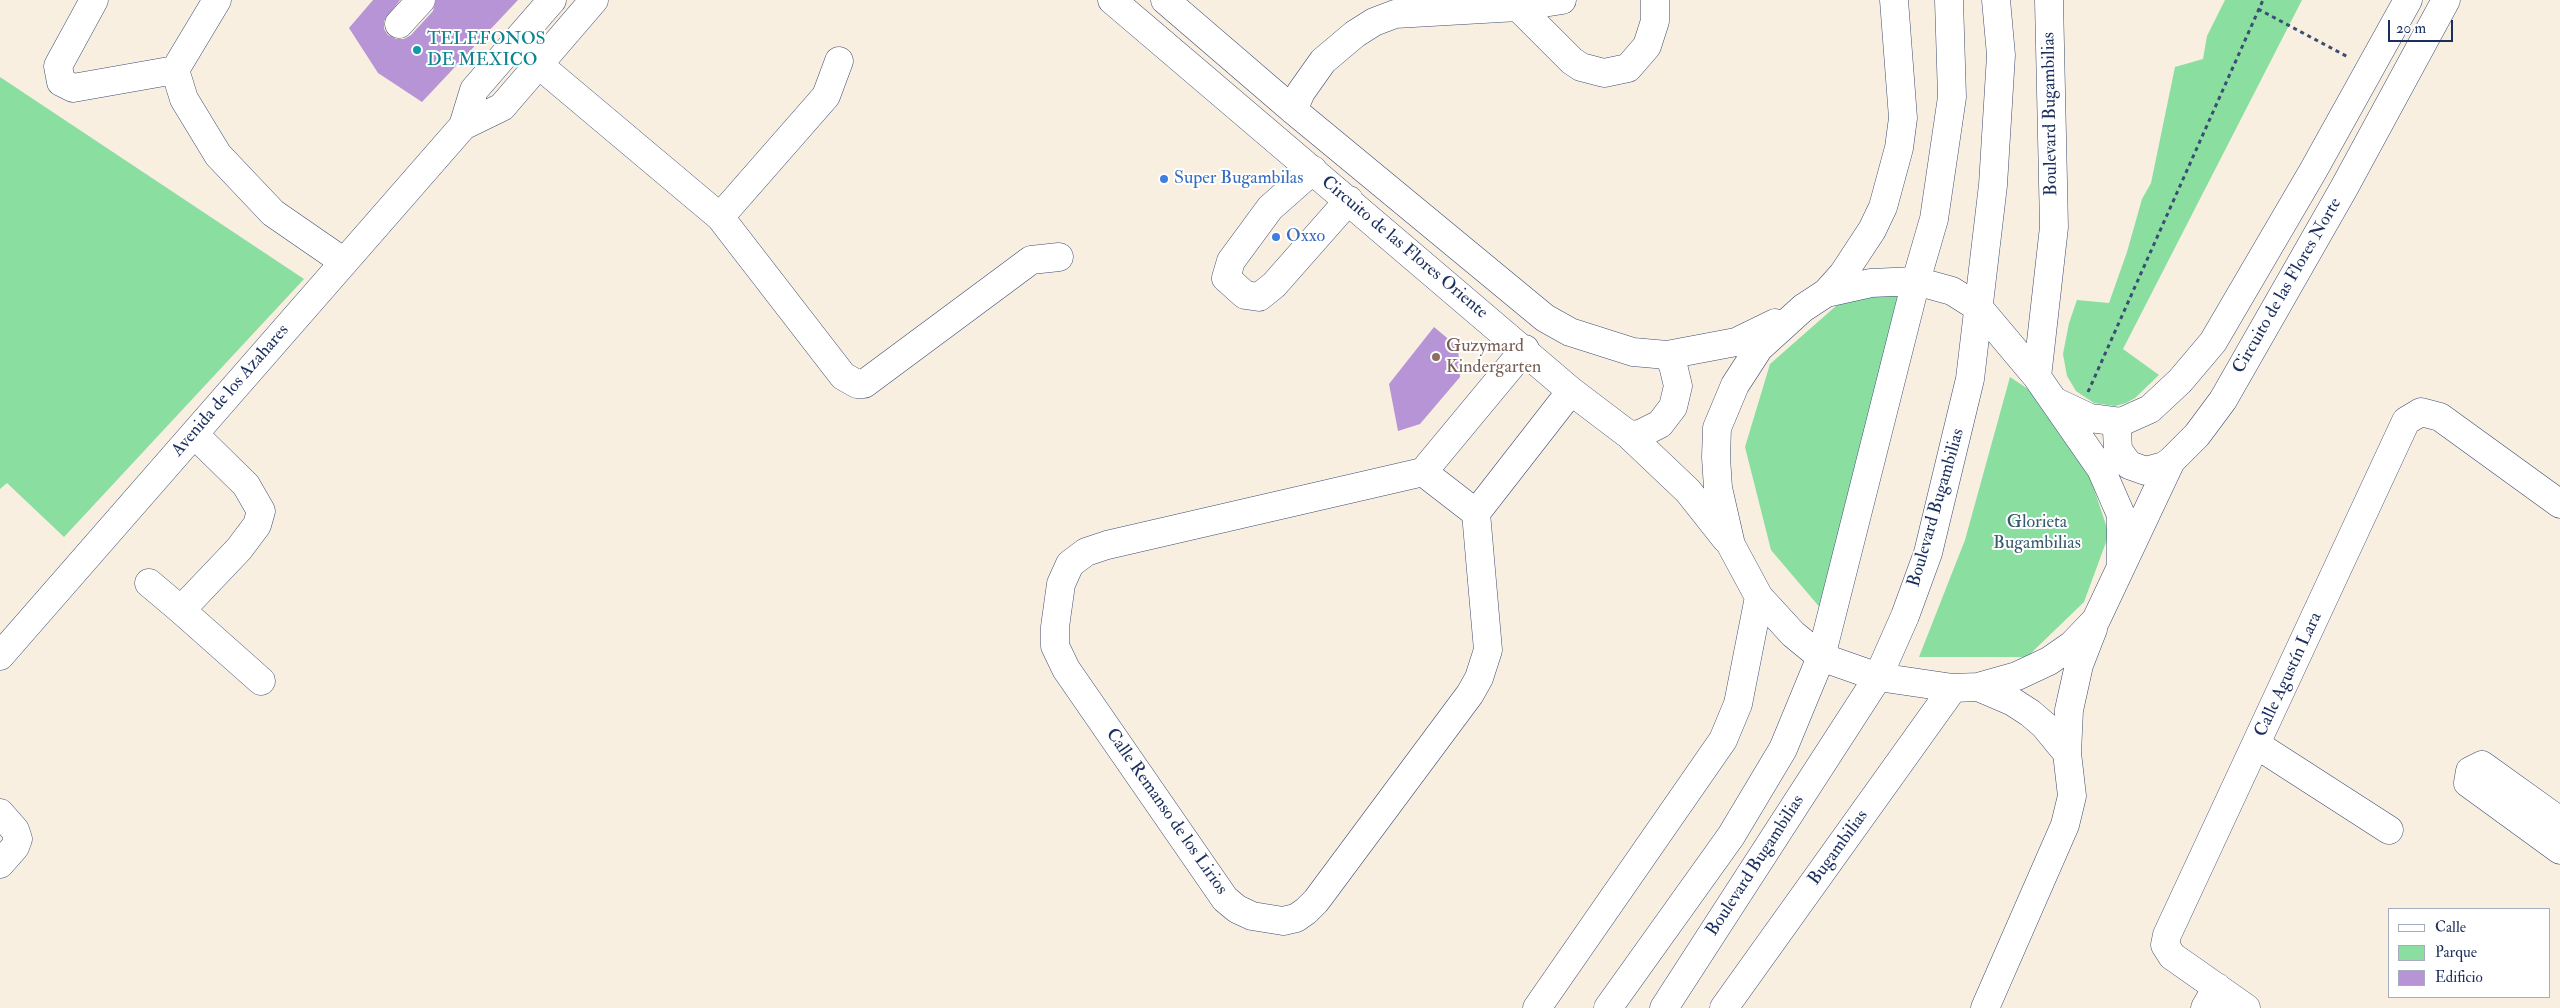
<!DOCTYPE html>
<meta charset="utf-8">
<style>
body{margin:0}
#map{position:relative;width:2560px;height:1008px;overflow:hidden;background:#f8efe0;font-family:"IM FELL Double Pica",serif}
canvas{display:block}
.legend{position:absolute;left:2388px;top:908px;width:162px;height:90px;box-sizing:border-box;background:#fff;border:1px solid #a4acbf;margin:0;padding:6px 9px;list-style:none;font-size:15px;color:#1b2f5e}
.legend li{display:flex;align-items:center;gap:10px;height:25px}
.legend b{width:25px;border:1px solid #a4acbf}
.scale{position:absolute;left:2388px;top:20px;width:65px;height:22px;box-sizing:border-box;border:2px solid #1b2f5e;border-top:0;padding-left:6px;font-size:15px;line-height:18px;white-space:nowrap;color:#1b2f5e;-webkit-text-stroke:4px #fff;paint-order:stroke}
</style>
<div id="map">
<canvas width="2560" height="1008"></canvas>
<ul class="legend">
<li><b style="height:6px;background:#fff"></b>Calle</li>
<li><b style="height:14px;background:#89dea0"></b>Parque</li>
<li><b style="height:14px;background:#b694d6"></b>Edificio</li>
</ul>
<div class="scale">20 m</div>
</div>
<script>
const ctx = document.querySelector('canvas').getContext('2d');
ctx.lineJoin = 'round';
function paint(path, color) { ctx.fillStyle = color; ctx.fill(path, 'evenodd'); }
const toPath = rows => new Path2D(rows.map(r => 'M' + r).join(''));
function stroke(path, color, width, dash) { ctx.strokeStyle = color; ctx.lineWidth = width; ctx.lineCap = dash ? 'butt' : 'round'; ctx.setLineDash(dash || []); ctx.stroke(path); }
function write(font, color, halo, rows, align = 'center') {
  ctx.font = font + ' "IM FELL Double Pica",serif'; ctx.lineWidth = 4; ctx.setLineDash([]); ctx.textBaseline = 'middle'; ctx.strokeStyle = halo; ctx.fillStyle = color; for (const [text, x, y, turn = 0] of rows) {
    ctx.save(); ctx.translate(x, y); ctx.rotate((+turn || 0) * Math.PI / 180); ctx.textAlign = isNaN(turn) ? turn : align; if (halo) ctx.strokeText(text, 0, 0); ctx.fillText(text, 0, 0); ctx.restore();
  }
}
paint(toPath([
 [2225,0,2302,0,2123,349,2159,375,2135,398,2126,403,2115,406,2094,403,2076,391,2067,376,2063,354,2069,323,2077,300,2109,303,2127,252,2142,199,2151,183,2175,67,2203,59,2207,36],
 [0,77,304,279,64,537,7,483,0,489],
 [1903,292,1822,610,1771,550,1745,447,1770,364,1844,299],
 [2010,377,2031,391,2090,477,2109,534,2084,602,2027,657,1919,657,1965,540]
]), '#89dea0');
paint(toPath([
 [373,0,400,0,384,21,384,29,388,35,396,39,404,39,411,35,433,11,436,0,518,0,422,102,378,73,349,28],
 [1434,327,1458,347,1460,377,1420,424,1398,431,1389,384]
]), '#b694d6');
const minor = toPath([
 [94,0,58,66,61,82,73,88,175,70,217,0],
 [1112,0,1571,391,1629,435,1688,491,1726,539],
 [1165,0,1293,110,1545,318,1570,332,1633,352,1667,355,1736,342,1775,323],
 [1518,7,1572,61,1581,67,1604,73,1628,68,1647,46,1655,21,1655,0],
 [399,24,421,0],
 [516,42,538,64,720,217,843,376,857,384,864,384,1031,260,1059,257],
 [175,70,184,99,218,155,273,213,344,262],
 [1293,110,1301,92,1323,61,1355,34,1374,22,1395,14,1518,7,1562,0],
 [463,126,474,90,552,0],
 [1313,170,1270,208,1231,261,1226,278,1245,295,1259,297,1274,285,1349,200],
 [720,217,826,96,839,61],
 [1826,293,1843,274,1872,230,1883,207,1899,148,1903,118,1894,0],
 [1525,349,1423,472,1107,545,1086,552,1070,564,1061,584,1055,627,1055,646,1066,669,1225,899,1237,909,1252,916,1283,921,1296,918,1306,911,1316,901,1470,694,1479,678,1488,650,1476,513,1571,391],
 [2037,377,2054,227,2049,0],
 [2054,401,2090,418,2121,422,2150,409,2180,381,2213,342,2313,171,2408,0],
 [2121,422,2117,431,2118,450,2129,465,2146,471,2164,466,2171,461],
 [194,434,246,485,261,511,257,525,239,549,181,610,261,681],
 [1629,435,1640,434,1660,424,1673,407,1678,386,1673,365,1667,355],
 [1423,472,1476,513],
 [2121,565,2121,515,2101,469,2037,377,1979,308,1952,291,1916,281,1871,283,1826,293,1803,308,1759,348,1735,385,1717,428,1716,457,1718,488,1731,545,1759,597,1793,634,1821,657,1878,677,1953,688,1978,687,2017,676,2049,661,2072,645,2096,620,2171,461,2197,435,2223,400,2344,188,2446,0],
 [149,583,181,610],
 [0,656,463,126,502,107,594,0],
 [1978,687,2013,702,2030,713,2044,725,2067,753],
 [2257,745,2389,830],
 [0,813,15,830,18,839,15,847,0,864],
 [2560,821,2482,765,2470,771,2468,783,2560,850],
 [1537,1008,1723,740,1738,704,1759,597],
 [1608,1008,1731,836,1783,749,1821,657,1916,281,1934,219,1952,97,1949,0],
 [1664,1008,1878,677,1905,616,1928,553,1970,379,1993,185,2001,55,1996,0],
 [1724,1008,1953,688],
 [1985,1008,2065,825,2072,796,2067,753,2069,710,2079,665,2093,629],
 [2205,1008,2217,987],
 [2246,1008,2172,956,2165,945,2167,935,2406,421,2421,412,2440,417,2560,504]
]);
stroke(minor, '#3c4c72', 29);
stroke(toPath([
 [2258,9,2348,57],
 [2088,392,2263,0]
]), '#3c4c72', 3, [4, 4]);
stroke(minor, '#fff', 28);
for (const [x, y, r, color] of [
 [417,50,5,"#0f9aa8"],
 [1164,179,5,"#3f7fe0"],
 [1276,237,5,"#3f7fe0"],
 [1436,357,5,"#8d6e63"]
]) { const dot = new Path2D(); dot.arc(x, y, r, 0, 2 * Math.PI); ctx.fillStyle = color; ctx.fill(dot); stroke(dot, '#fff', 2); }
write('18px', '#0d838f', '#fff', [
 ["TELEFONOS",427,40],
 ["DE MEXICO",427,61]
], 'left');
write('18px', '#1b2f5e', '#fff', [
 ["Boulevard Bugambilias",2051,114,-91],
 ["Circuito de las Flores Oriente",1404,248,40],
 ["Circuito de las Flores Norte",2288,286,-60],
 ["Avenida de los Azahares",231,391,-49],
 ["Boulevard Bugambilias",1937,508,-74],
 ["Calle Agustín Lara",2289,675,-65],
 ["Calle Remanso de los Lirios",1166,812,55],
 ["Bugambilias",1839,848,-54],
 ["Boulevard Bugambilias",1756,866,-57]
]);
write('18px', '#366cbe', '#fff', [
 ["Super Bugambilas",1174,179],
 ["Oxxo",1286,237]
], 'left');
write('18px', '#785e54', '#fff', [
 ["Guzymard",1446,347],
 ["Kindergarten",1446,368]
], 'left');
write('18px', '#365b6e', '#fff', [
 ["Glorieta",2037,523],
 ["Bugambilias",2037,544]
]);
</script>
